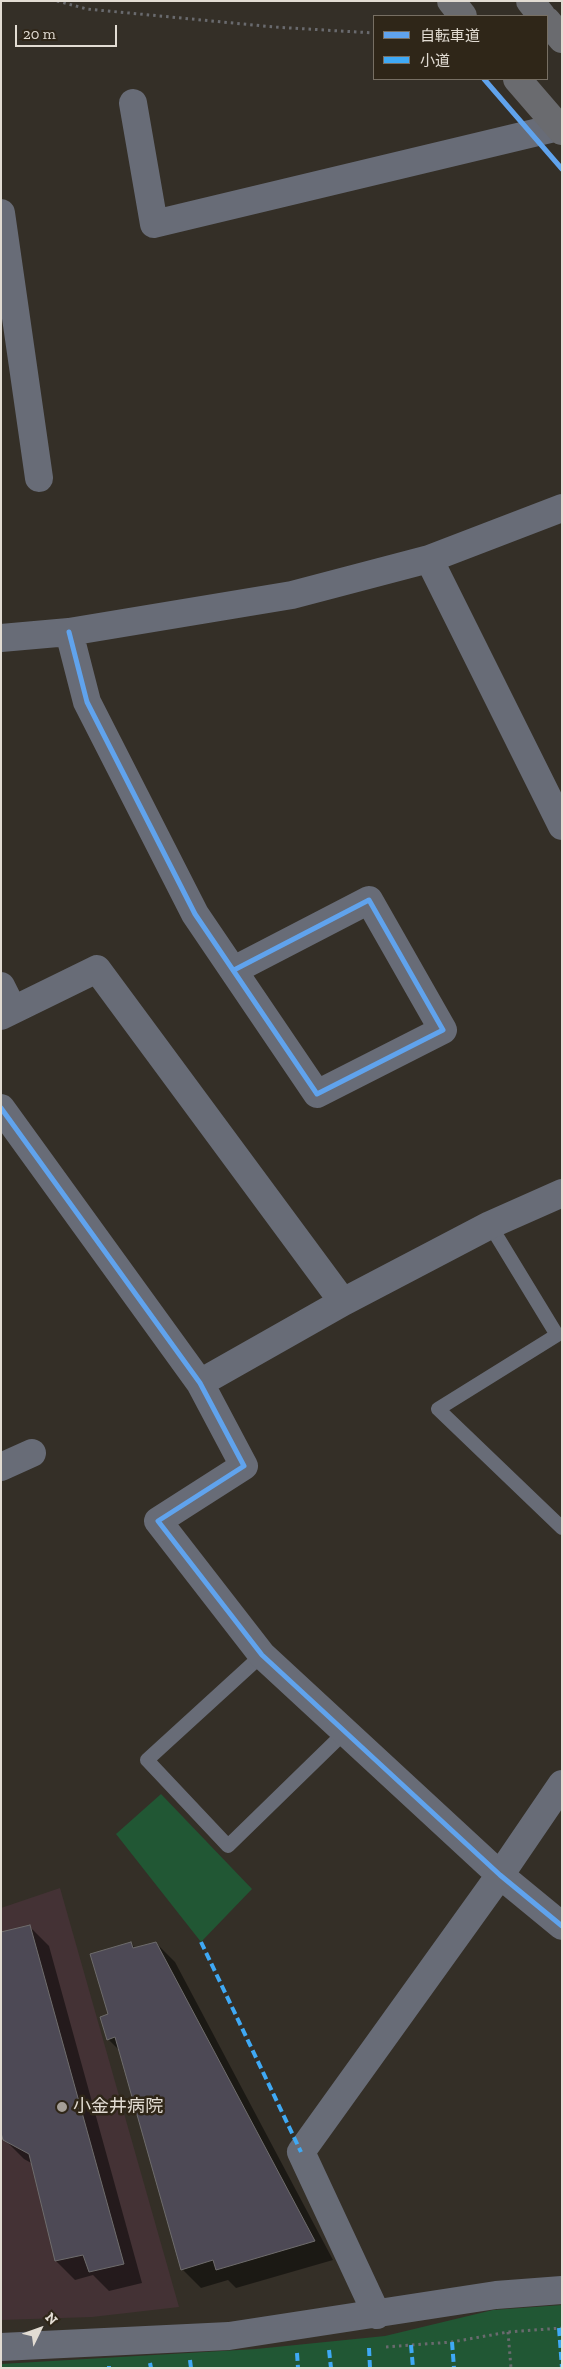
<!DOCTYPE html>
<meta charset="utf-8">
<style>
body{margin:0}
#map{position:relative;width:563px;height:2369px;overflow:hidden;background:#342f27;font-family:"Zilla Slab","Noto Sans JP",serif}
canvas{display:block}
.frame{position:absolute;inset:0;border:2px solid #e2dcd3;pointer-events:none}
.legend{position:absolute;left:373px;top:15px;width:175px;height:65px;box-sizing:border-box;background:#2f2618;border:1px solid #776f63;margin:0;padding:6px 9px;list-style:none;font-size:15px;color:#e2dcd3}
.legend li{display:flex;align-items:center;gap:10px;height:25px}
.legend b{width:25px;border:1px solid #776f63}
.north{position:absolute;left:15px;top:2304px;width:50px;height:50px;-webkit-text-stroke:4px #2f2618;paint-order:stroke;rotate:48deg;font-size:14px;font-weight:700;line-height:20px;text-align:center;color:#e2dcd3}
.north::after{content:'';display:block;margin:auto;width:18px;height:22px;background:#e2dcd3;clip-path:polygon(50% 0,100% 100%,50% 72%,0 100%)}
.scale{position:absolute;left:15px;top:25px;width:102px;height:22px;box-sizing:border-box;border:2px solid #e2dcd3;border-top:0;padding-left:6px;font-size:15px;line-height:18px;white-space:nowrap;color:#e2dcd3;-webkit-text-stroke:4px #2f2618;paint-order:stroke}
</style>
<div id="map">
<canvas width="563" height="2369"></canvas>
<div class="frame"></div>
<ul class="legend">
<li><b style="height:6px;background:#60a3ed"></b>自転車道</li>
<li><b style="height:6px;background:#3fa9f5"></b>小道</li>
</ul>
<div class="north">N</div>
<div class="scale">20 m</div>
</div>
<script>
const ctx = document.querySelector('canvas').getContext('2d');
ctx.lineJoin = 'round';
function paint(path, color) { ctx.fillStyle = color; ctx.fill(path, 'evenodd'); }
const toPath = rows => new Path2D(rows.map(r => 'M' + r).join(''));
function stroke(path, color, width, dash) { ctx.strokeStyle = color; ctx.lineWidth = width; ctx.lineCap = dash ? 'butt' : 'round'; ctx.setLineDash(dash || []); ctx.stroke(path); }
function write(font, color, halo, rows, align = 'center') {
  ctx.font = font + ' "Zilla Slab","Noto Sans JP",serif'; ctx.lineWidth = 5; ctx.setLineDash([]); ctx.textBaseline = 'middle'; ctx.strokeStyle = halo; ctx.fillStyle = color; for (const [text, x, y, turn = 0] of rows) {
    ctx.save(); ctx.translate(x, y); ctx.rotate((+turn || 0) * Math.PI / 180); ctx.textAlign = isNaN(turn) ? turn : align; if (halo) ctx.strokeText(text, 0, 0); ctx.fillText(text, 0, 0); ctx.restore();
  }
}
paint(toPath([
 [60,1888,179,2307,92,2317,1,2320,1,1908]
]), '#443235');
paint(toPath([
 [161,1794,252,1889,201,1942,116,1834],
 [562,2305,562,2368,1,2368,1,2364,256,2349,385,2336,493,2310]
]), '#215734');
paint(toPath([
 [30,1927,49,1946,142,2283,109,2291,93,2275,75,2280,56,2261,33,2164,24,2159,5,2140],
 [131,1943,136,1949,156,1943,175,1962,333,2260,236,2288,228,2280,201,2288,182,2269,120,2051,108,2039,110,2015]
]), '#0007');
const building = toPath([
 [30,1925,124,2264,89,2272,83,2255,55,2261,29,2154,3,2140,1,2133,1,1932,30,1925],
 [131,1942,133,1948,156,1942,315,2241,216,2270,213,2260,181,2270,115,2037,107,2040,100,2017,108,2014,90,1954,131,1942]
]);
paint(building, '#4d4955');
stroke(building, '#6e6c6c', 1);
stroke(toPath([
 [57,1,87,9,274,27,374,33],
 [508,2332,511,2368],
 [386,2347,452,2342,508,2332,562,2328]
]), '#696a6e', 3, [2.5, 4]);
stroke(toPath([
 [490,1225,557,1335,438,1409,562,1528],
 [262,1655,147,1760,228,1846,345,1732]
]), '#686c77', 14);
stroke(toPath([
 [133,103,154,224,559,127],
 [1,213,39,478],
 [429,559,562,826],
 [69,632,87,702,195,914,317,1094,443,1030,369,900,234,970],
 [1,638,69,632,292,595,429,559,562,508],
 [1,986,13,1010],
 [1,1016,97,969,343,1302],
 [1,1108,200,1383,244,1466,158,1521,262,1655,500,1875,562,1926],
 [200,1383,343,1302,490,1225,562,1193],
 [1,1467,32,1453],
 [377,2315,301,2152,500,1875,562,1784],
 [1,2347,229,2336,496,2295,562,2290]
]), '#686c77', 28);
stroke(toPath([
 [451,1,463,16],
 [530,1,542,16],
 [547,21,562,39],
 [517,79,562,131]
]), '#6a6b6f', 28);
stroke(toPath([
 [201,1942,301,2152],
 [559,2328,562,2368],
 [452,2342,454,2368],
 [411,2345,413,2368],
 [369,2348,370,2368],
 [329,2350,331,2368],
 [297,2353,298,2368],
 [190,2360,191,2368],
 [150,2363,151,2368],
 [109,2366,109,2368]
]), '#3fa9f5', 4, [8, 4]);
stroke(toPath([
 [484,79,562,169],
 [69,632,87,702,195,914,317,1094,443,1030,369,900,234,970],
 [1,1108,200,1383,244,1466,158,1521,262,1655,500,1875,562,1926]
]), '#60a3ed', 5);
for (const [x, y, r, color] of [
 [62,2107,6,"#a59f97"]
]) { const dot = new Path2D(); dot.arc(x, y, r, 0, 2 * Math.PI); ctx.fillStyle = color; ctx.fill(dot); stroke(dot, '#2f2618', 2); }
write('18px', '#e2dcd3', '#2f2618', [
 ["小金井病院",73,2107]
], 'left');
</script>
